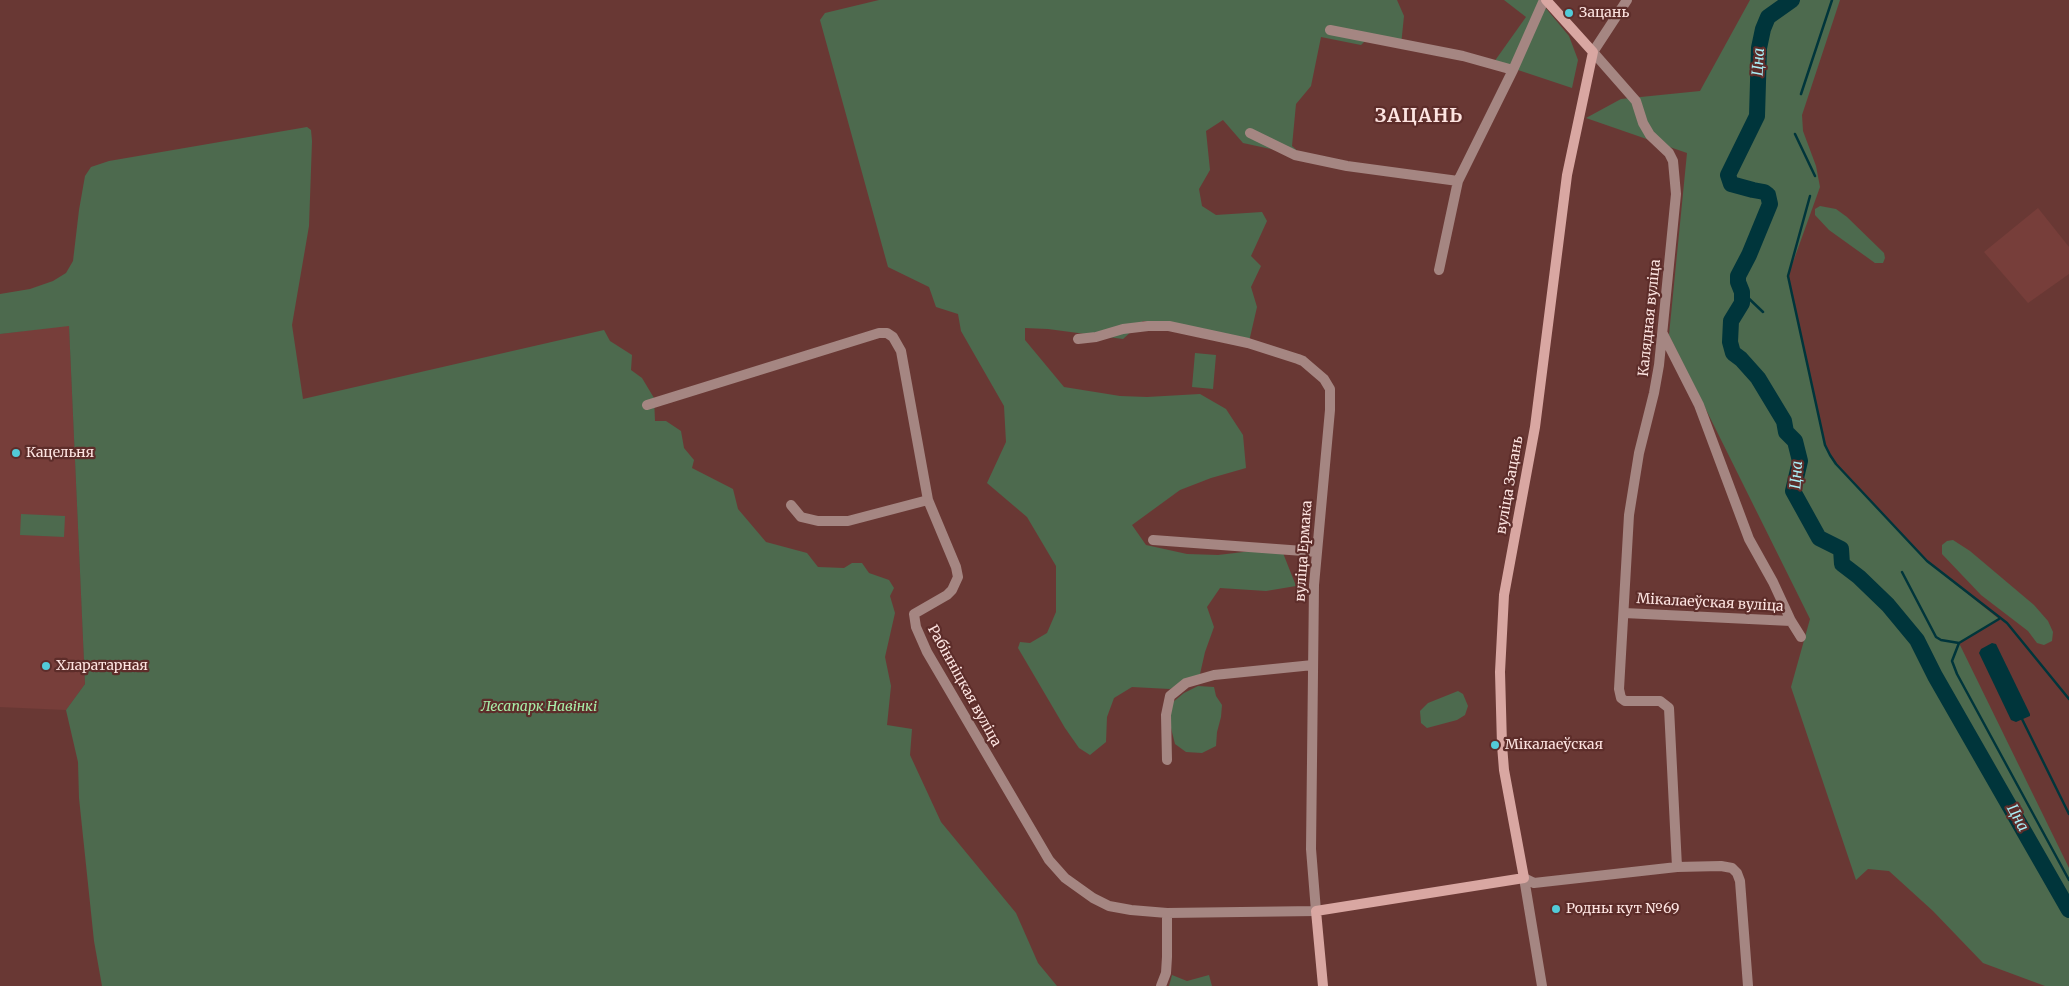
<!DOCTYPE html>
<meta charset="utf-8">
<style>
body{margin:0}
canvas{display:block;background:#693834}
</style>
<canvas width="2069" height="986"></canvas>
<script>
const ctx = document.querySelector('canvas').getContext('2d');
ctx.lineJoin = 'round';
function paint(path, color) { ctx.fillStyle = color; ctx.fill(path, 'evenodd'); }
const toPath = rows => new Path2D(rows.map(r => 'M' + r).join(''));
function stroke(path, color, width, dash) { ctx.strokeStyle = color; ctx.lineWidth = width; ctx.lineCap = dash ? 'butt' : 'round'; ctx.setLineDash(dash || []); ctx.stroke(path); }
function write(font, color, halo, rows, align = 'center') {
  ctx.font = font + ' Merriweather,serif'; ctx.lineWidth = 4.5; ctx.setLineDash([]); ctx.textBaseline = 'middle'; ctx.strokeStyle = halo; ctx.fillStyle = color; for (const [text, x, y, turn = 0] of rows) {
    ctx.save(); ctx.translate(x, y); ctx.rotate((+turn || 0) * Math.PI / 180); ctx.textAlign = isNaN(turn) ? turn : align; if (halo) ctx.strokeText(text, 0, 0); ctx.fillText(text, 0, 0); ctx.restore();
  }
}
paint(toPath([
 [2038,208,2069,247,2069,274,2028,303,1984,252],
 [69,325,85,684,66,710,0,707,0,334]
]), '#773e3a');
paint(toPath([
 [879,0,1397,0,1404,16,1401,45,1368,38,1361,45,1321,37,1311,86,1296,104,1292,146,1303,156,1243,143,1223,120,1206,131,1210,170,1199,189,1202,206,1216,215,1262,212,1267,221,1251,256,1261,266,1251,287,1257,307,1248,346,1177,323,1143,321,1123,339,1048,329,1025,328,1025,340,1064,387,1120,396,1147,397,1200,394,1226,409,1243,435,1246,468,1211,478,1180,490,1132,525,1146,545,1187,554,1218,555,1252,551,1283,553,1296,586,1266,591,1220,588,1207,607,1214,627,1205,652,1200,674,1170,689,1132,687,1114,698,1107,717,1106,742,1090,755,1079,748,1065,728,1018,648,1020,642,1030,643,1047,633,1056,612,1056,566,1027,517,987,483,1006,442,1004,406,961,331,958,314,936,307,929,287,888,267,820,20,825,13],
 [1504,0,1539,0,1569,36,1578,60,1572,88,1494,62,1526,17],
 [1750,0,1840,0,1802,115,1803,131,1816,166,1820,187,1788,276,1825,445,1836,464,1927,561,1999,619,1959,643,2069,868,2069,986,2045,986,1983,963,1933,911,1889,871,1868,869,1856,880,1791,687,1810,619,1669,335,1687,153,1586,118,1621,99,1700,91],
 [307,127,311,130,312,141,309,226,292,325,303,399,604,330,610,341,632,355,631,370,642,378,654,398,655,421,666,421,681,431,684,448,694,460,692,468,733,489,738,509,766,542,807,553,818,567,844,568,852,563,862,563,869,573,889,580,894,588,890,596,895,613,885,657,891,686,887,725,912,729,910,755,941,822,1016,913,1038,963,1057,986,102,986,94,941,79,798,78,762,66,710,85,684,69,326,0,334,0,294,30,289,53,281,66,273,73,261,79,210,85,176,91,167,109,161],
 [1820,206,1836,209,1847,217,1884,253,1885,258,1883,263,1875,263,1829,230,1815,215,1815,209],
 [1195,353,1216,355,1213,389,1192,387],
 [21,514,65,516,64,537,20,535],
 [1953,540,1970,551,2034,605,2048,621,2053,632,2052,641,2044,645,2037,643,2028,631,1981,595,1942,554,1942,545,1947,541],
 [1198,686,1214,687,1216,696,1222,705,1221,717,1217,732,1216,746,1202,753,1186,752,1175,744,1169,720,1173,702,1184,693],
 [1458,691,1463,694,1468,706,1465,715,1457,720,1427,728,1421,723,1420,711,1428,703],
 [1172,975,1187,981,1209,975,1212,986,1169,986]
]), '#4d6a4e');
paint(toPath([
 [1992,643,1996,644,2030,714,2030,716,2016,722,2011,720,1979,653,1981,649]
]), '#00353b');
stroke(toPath([
 [1801,94,1832,0],
 [1795,134,1815,176],
 [1810,196,1788,276,1825,445,1830,455,1836,464,1927,561,2007,623,2069,699],
 [1742,292,1763,312],
 [1902,572,1936,637,1941,640,1959,643],
 [1999,619,1959,643,1952,661,1957,674,2069,880],
 [2022,719,2069,814]
]), '#00353b', 2.5);
stroke(toPath([
 [1792,0,1768,17,1763,29,1759,48,1757,116,1728,175,1731,184,1753,190,1764,192,1768,195,1770,204,1749,255,1738,276,1738,282,1742,292,1742,303,1731,321,1730,342,1733,353,1741,359,1758,378,1784,421,1786,432,1795,441,1800,461,1793,491,1819,538,1841,549,1842,564,1859,577,1888,605,1917,640,1935,676,2069,910]
]), '#00353b', 16);
stroke(toPath([
 [1627,0,1593,52,1636,101,1643,123,1650,135,1669,153,1673,161,1676,194,1659,365,1654,393,1639,453,1629,515,1619,689,1621,698,1625,701,1660,701,1669,708,1677,867],
 [1330,30,1463,56,1513,70],
 [1250,133,1295,155,1347,166,1458,181],
 [1439,270,1458,181,1513,70,1544,0],
 [1663,334,1699,405,1749,539,1773,582,1791,621,1801,637],
 [647,405,879,333,887,333,893,337,901,351,928,500,956,567,958,577,952,590,947,595,914,614,916,627,927,652,1049,860,1065,878,1093,898,1109,906,1131,910,1167,913,1316,911,1311,849,1314,585,1330,410,1330,389,1324,379,1303,361,1298,359,1248,343,1169,326,1148,326,1123,329,1096,337,1078,339],
 [791,505,801,517,818,521,848,521,928,500],
 [1153,540,1317,552],
 [1624,613,1791,621],
 [1167,760,1166,715,1170,696,1186,683,1214,675,1313,665],
 [1524,878,1534,883,1677,867,1721,866,1732,868,1737,873,1740,881,1748,986],
 [1524,878,1542,986],
 [1161,986,1166,973,1167,957,1167,913]
]), '#a58682', 10);
stroke(toPath([
 [1323,986,1316,911,1524,878,1504,770,1502,745,1500,672,1504,595,1535,427,1567,175,1593,52,1546,0]
]), '#d9a7a2', 10);
for (const [x, y, r, color] of [
 [1569,13,5,"#52cbd8"],
 [16,453,5,"#52cbd8"],
 [46,666,5,"#52cbd8"],
 [1495,745,5,"#52cbd8"],
 [1556,909,5,"#52cbd8"]
]) { const dot = new Path2D(); dot.arc(x, y, r, 0, 2 * Math.PI); ctx.fillStyle = color; ctx.fill(dot); stroke(dot, '#5d2d2a', 2); }
write('14px', '#fde4e1', '#5d2d2a', [
 ["Зацань",1579,13],
 ["Кацельня",26,453],
 ["Хларатарная",56,666],
 ["Мікалаеўская",1505,745],
 ["Родны кут №69",1566,909]
], 'left');
write('14px', '#fde4e1', '#5d2d2a', [
 ["Калядная вуліца",1650,318,-84],
 ["вуліца Зацань",1510,485,-80],
 ["вуліца Ермака",1304,551,-86],
 ["Мікалаеўская вуліца",1710,603,3],
 ["Рабінніцкая вуліца",964,686,61]
]);
write('italic 14px', '#a7eea9', '#5d2d2a', [
 ["Лесапарк Навінкі",539,707]
]);
write('italic 15px', '#aaf0f8', '#5d2d2a', [
 ["Цна",1759,62,-87],
 ["Цна",1797,475,-86],
 ["Цна",2017,818,61]
]);
ctx.letterSpacing = '1px';
write('bold 19px', '#fde4e1', '#5d2d2a', [
 ["ЗАЦАНЬ",1419,117]
]);
ctx.letterSpacing = '0px';
</script>
